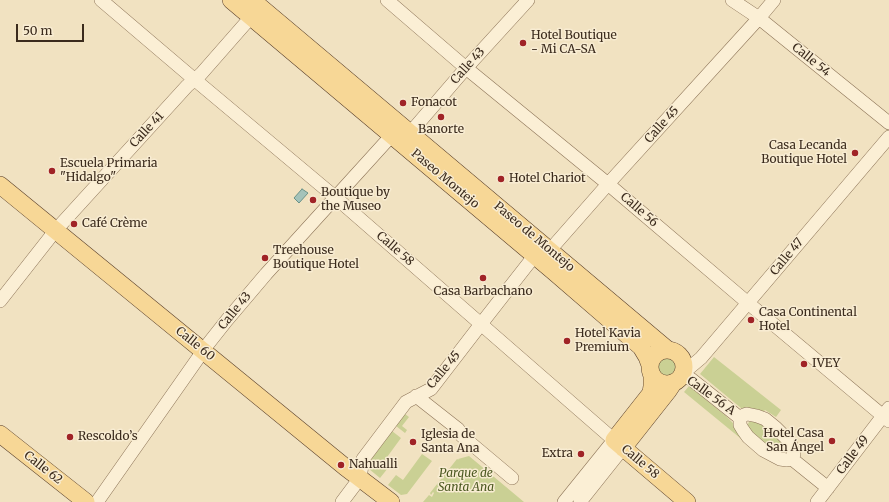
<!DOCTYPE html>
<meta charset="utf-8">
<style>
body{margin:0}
#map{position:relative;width:889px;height:502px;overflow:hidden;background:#f1e2c1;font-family:Merriweather,serif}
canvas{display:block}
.scale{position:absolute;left:16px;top:24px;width:68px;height:18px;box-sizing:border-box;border:2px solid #3b2b1d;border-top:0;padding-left:5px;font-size:12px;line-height:14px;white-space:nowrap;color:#3b2b1d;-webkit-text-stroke:3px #f8ecd2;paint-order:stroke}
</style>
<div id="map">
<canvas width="889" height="502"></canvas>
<div class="scale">50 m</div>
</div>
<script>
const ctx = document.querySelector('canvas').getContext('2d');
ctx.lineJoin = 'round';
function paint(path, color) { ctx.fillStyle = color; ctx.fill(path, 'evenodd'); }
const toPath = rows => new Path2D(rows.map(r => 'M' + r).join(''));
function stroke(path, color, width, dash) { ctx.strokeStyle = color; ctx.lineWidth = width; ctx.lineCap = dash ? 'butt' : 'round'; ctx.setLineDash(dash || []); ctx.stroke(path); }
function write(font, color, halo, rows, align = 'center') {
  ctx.font = font + ' Merriweather,serif'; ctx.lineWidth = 3; ctx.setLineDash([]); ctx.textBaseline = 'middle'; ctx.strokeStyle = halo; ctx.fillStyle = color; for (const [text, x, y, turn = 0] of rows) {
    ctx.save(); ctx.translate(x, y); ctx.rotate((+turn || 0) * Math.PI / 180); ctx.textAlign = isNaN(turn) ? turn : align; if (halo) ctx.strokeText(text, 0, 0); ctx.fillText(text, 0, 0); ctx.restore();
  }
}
paint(toPath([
 [664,355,672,356,676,360,677,363,677,370,675,374,670,378,664,379,659,377,655,363,657,358],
 [714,357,781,410,776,417,765,410,763,412,755,409,741,408,700,374],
 [689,386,726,416,733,423,740,434,756,451,684,392],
 [405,414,409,417,402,426,407,430,405,433,396,426],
 [751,421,759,421,782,441,783,445,782,451,779,452,753,437,747,426,749,422],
 [392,431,401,438,382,464,388,468,380,478,369,469,367,464],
 [422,454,432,461,407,494,401,495,388,485,396,475,403,480],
 [469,456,524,502,423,502,429,495,432,497,434,493,433,492,431,495,430,493,457,459,459,460,458,459]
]), '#cad094');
const water = toPath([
 [302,189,308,193,299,203,294,198,302,189]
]);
paint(water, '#a4c3ba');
stroke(water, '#6a9288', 1);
const minor = toPath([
 [101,0,188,74,335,197,614,440,564,502],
 [387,0,466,68,608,184,748,303,889,421],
 [732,0,759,18,889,123],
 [410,133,466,68,528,0],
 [550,250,608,184,759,18,774,0],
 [0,301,55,231,187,86,201,74,251,17],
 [682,374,701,358,889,137],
 [681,375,691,379,740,418],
 [416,396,458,429,462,436,512,478],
 [740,418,744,415,747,414,757,416,765,419,776,428,789,441,792,447,794,454,792,459],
 [740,418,740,425,743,430,748,437,763,450,780,459,787,460,792,459],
 [792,459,828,488],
 [97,502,208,344,227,320,266,274,392,135],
 [342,502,360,478,363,459,406,402,431,389,481,324,535,255],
 [580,502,623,448],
 [817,502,889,408]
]);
const major = toPath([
 [231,0,553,271,641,347,647,357,650,365],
 [252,0,668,350],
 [0,185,345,467,391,502],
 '650 367a17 17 0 1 1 34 0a17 17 0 1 1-34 0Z',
 [652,375,652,386,651,393,614,440,687,502],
 [0,434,86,502],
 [623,448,668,391,674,382]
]);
stroke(minor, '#8c7357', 14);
stroke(major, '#5a402c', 18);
stroke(minor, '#fbefd5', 13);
stroke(major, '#f7d796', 17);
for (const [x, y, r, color] of [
 [523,43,4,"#a02326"],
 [403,103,4,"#a02326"],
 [441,117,4,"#a02326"],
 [855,153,4,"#a02326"],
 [52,171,4,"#a02326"],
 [501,179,4,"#a02326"],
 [313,200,4,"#a02326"],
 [74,224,4,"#a02326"],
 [265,258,4,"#a02326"],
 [483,278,4,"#a02326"],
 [751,320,4,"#a02326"],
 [567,341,4,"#a02326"],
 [804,364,4,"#a02326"],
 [70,437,4,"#a02326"],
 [832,441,4,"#a02326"],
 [413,442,4,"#a02326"],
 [581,454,4,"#a02326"],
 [341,465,4,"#a02326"]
]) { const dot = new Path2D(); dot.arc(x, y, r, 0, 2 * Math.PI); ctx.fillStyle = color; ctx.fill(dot); stroke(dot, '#f8ecd2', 1.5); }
write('12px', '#3b2b1d', '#f8ecd2', [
 ["Hotel Boutique",531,36],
 ["- Mi CA-SA",531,50],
 ["Fonacot",411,103],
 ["Banorte",441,130,"center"],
 ["Casa Lecanda",847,146,"right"],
 ["Boutique Hotel",847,160,"right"],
 ["Escuela Primaria",60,164],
 ["\"Hidalgo\"",60,178],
 ["Hotel Chariot",509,179],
 ["Boutique by",321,193],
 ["the Museo",321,207],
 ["Café Crème",82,224],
 ["Treehouse",273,251],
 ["Boutique Hotel",273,265],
 ["Casa Barbachano",483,292,"center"],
 ["Casa Continental",759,313],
 ["Hotel",759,327],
 ["Hotel Kavia",575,334],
 ["Premium",575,348],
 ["IVEY",812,364],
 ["Hotel Casa",824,434,"right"],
 ["San Ángel",824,448,"right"],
 ["Iglesia de",421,435],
 ["Santa Ana",421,449],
 ["Rescoldo’s",78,437],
 ["Extra",573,454,"right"],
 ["Nahualli",349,465]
], 'left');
write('12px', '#3b2b1d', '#f8ecd2', [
 ["Calle 54",811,60,39],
 ["Calle 43",468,66,-48],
 ["Calle 45",662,125,-48],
 ["Calle 41",147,130,-47],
 ["Paseo Montejo",445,179,40],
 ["Calle 56",639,210,41],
 ["Paseo de Montejo",534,237,40],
 ["Calle 58",395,249,41],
 ["Calle 47",787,257,-50],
 ["Calle 43",235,311,-51],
 ["Calle 60",195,344,39],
 ["Calle 45",444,370,-50],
 ["Calle 56 A",711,396,36],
 ["Calle 49",853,455,-53],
 ["Calle 58",640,462,40],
 ["Calle 62",43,468,38]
]);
write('italic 12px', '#4c5922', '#f8ecd2', [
 ["Parque de",466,474],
 ["Santa Ana",466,488]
]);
</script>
